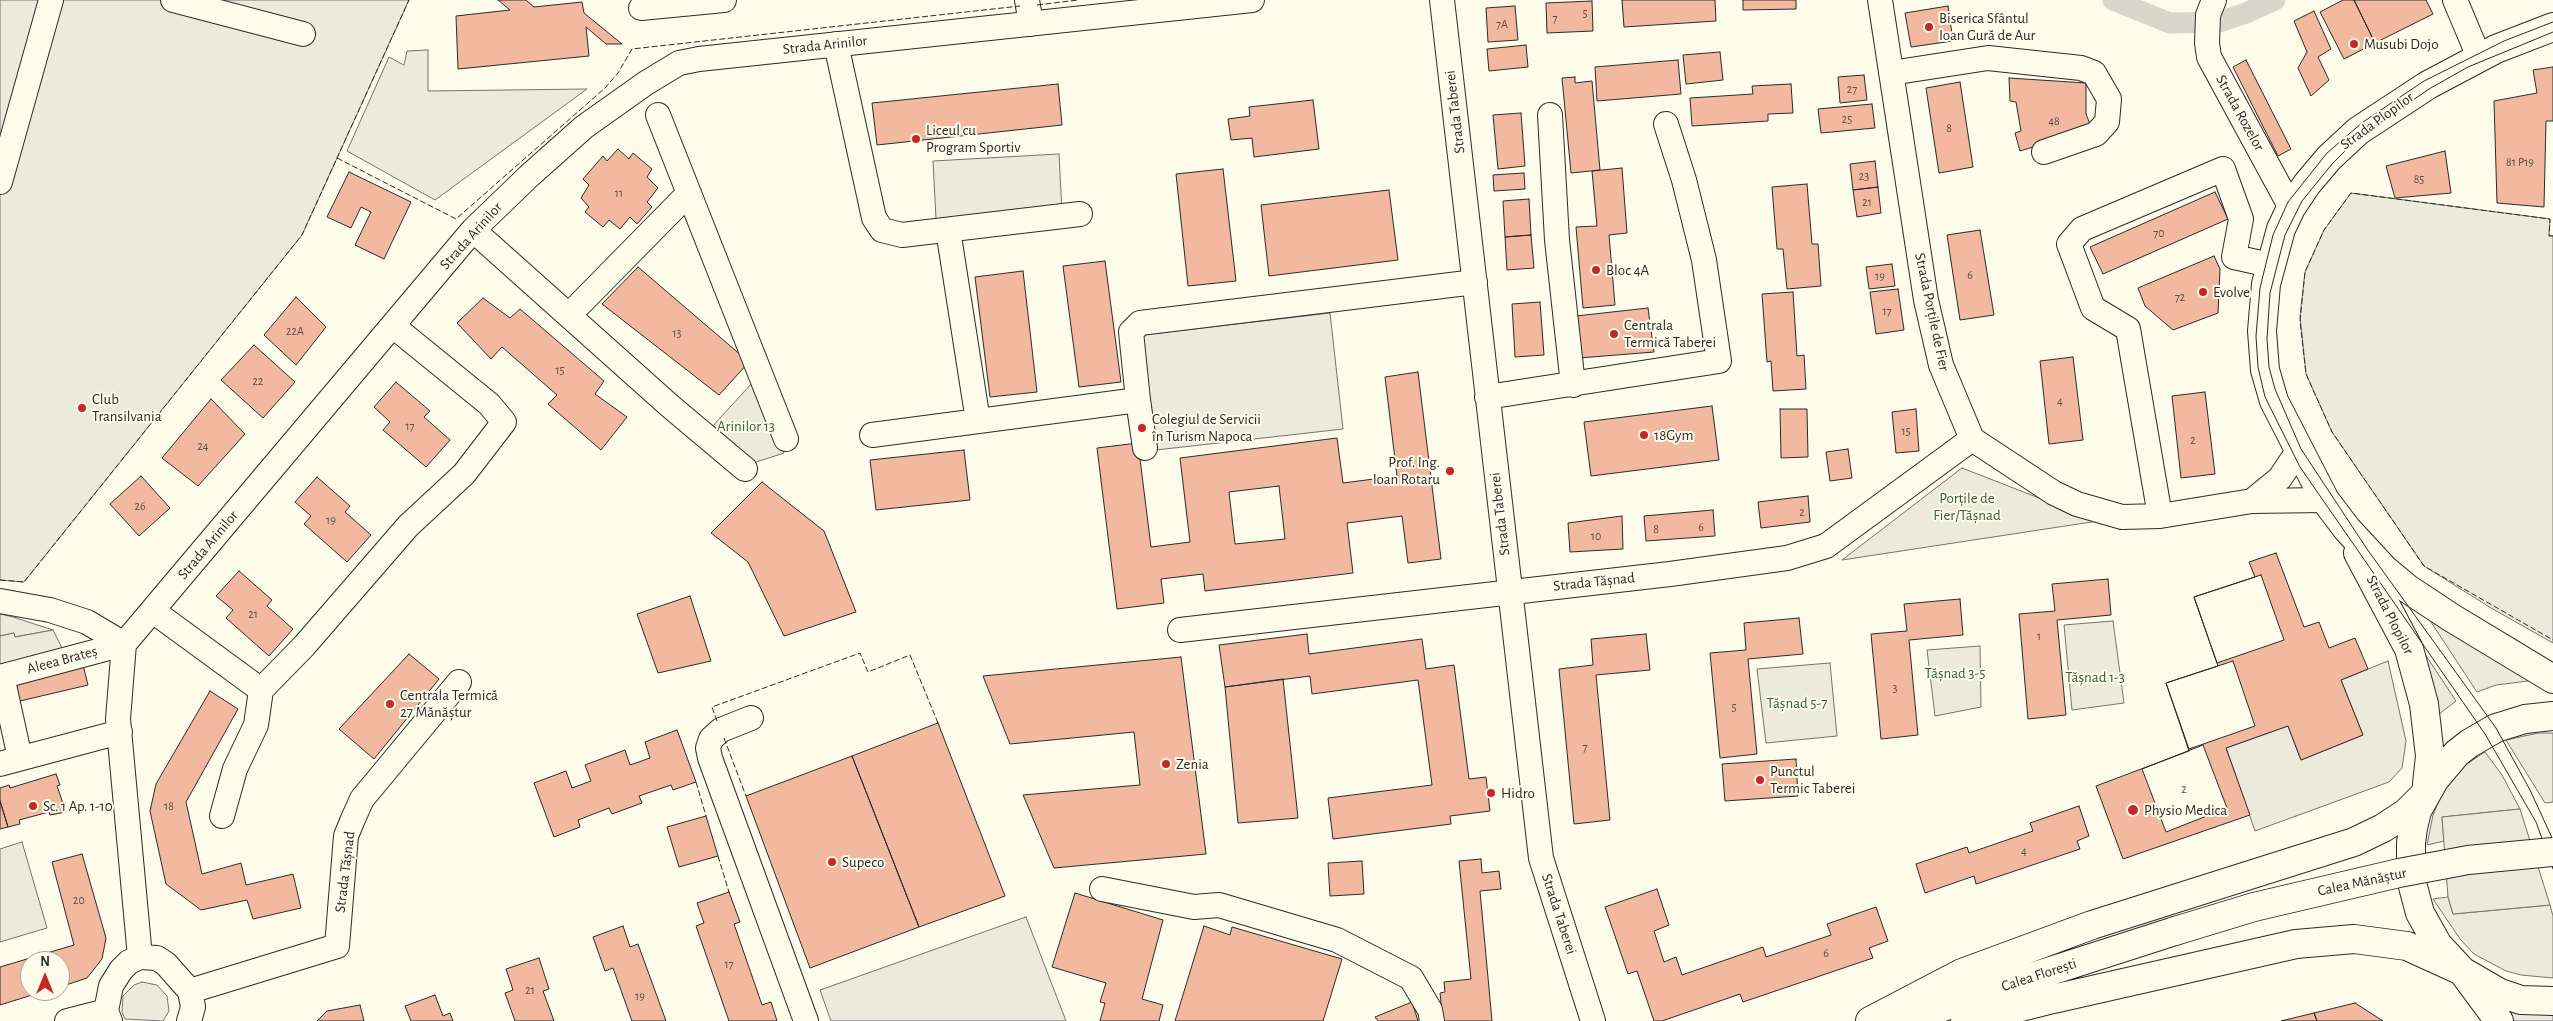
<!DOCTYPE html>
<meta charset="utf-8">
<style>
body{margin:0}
#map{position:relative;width:2553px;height:1021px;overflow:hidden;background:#fdfbea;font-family:"Alegreya Sans",sans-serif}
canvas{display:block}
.north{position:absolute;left:20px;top:951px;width:50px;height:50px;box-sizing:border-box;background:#fdfbea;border:1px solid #a9a89e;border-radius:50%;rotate:0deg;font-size:14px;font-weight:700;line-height:20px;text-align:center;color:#2b2b2b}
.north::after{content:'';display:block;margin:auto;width:18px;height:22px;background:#c62828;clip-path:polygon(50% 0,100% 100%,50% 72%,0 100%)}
</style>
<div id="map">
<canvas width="2553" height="1021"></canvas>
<div class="north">N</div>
</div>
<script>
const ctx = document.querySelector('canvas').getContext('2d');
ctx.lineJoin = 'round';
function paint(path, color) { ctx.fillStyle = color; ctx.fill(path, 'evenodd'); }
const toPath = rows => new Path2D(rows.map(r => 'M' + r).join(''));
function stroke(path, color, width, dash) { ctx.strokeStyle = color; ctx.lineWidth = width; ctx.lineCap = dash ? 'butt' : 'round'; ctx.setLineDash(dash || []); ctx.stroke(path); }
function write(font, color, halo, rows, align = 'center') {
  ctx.font = font + ' "Alegreya Sans",sans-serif'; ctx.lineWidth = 4; ctx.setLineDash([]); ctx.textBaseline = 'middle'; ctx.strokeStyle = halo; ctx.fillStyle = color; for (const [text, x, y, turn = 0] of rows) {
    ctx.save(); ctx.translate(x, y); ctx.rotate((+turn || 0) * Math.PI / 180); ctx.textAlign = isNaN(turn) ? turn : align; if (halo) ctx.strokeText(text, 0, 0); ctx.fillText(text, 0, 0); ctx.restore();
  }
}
const green = toPath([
 [0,0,409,0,302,235,24,582,0,580,0,0],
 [1059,154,1062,212,936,219,933,161,1059,154],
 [2351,193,2550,219,2549,235,2553,236,2553,643,2491,608,2424,566,2332,432,2306,374,2300,316,2305,272,2324,230,2351,193],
 [1330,313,1343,429,1156,450,1142,335,1330,313],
 [753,382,784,453,753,463,710,429,753,382],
 [1962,468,2098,521,1842,560,1962,468],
 [0,614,13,617,53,630,15,637,14,633,0,636,0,614],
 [2427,616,2536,680,2496,685,2477,692,2427,616],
 [2113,621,2124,703,2072,710,2064,625,2113,621],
 [2415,639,2456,701,2430,721,2415,639],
 [1980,646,1981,707,1935,716,1927,650,1980,646],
 [1830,663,1837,736,1766,743,1757,669,1830,663],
 [2538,733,2553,733,2553,802,2545,803,2506,740,2538,733],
 [2485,752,2502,775,2520,809,2442,817,2444,841,2427,845,2433,815,2442,793,2462,767,2485,752],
 [22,842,47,928,0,942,0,849,22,842],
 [2448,897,2453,914,2550,905,2553,916,2553,978,2521,975,2506,971,2474,954,2460,939,2433,899,2448,897],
 [142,982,157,985,167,996,169,1011,163,1021,125,1019,122,1012,123,996,134,985,142,982],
 [2510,1011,2553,1014,2553,1021,2514,1021,2510,1011]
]);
paint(green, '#ecebdb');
stroke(green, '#74746e', 1);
const parking = toPath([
 [428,50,428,91,587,89,435,200,347,151,389,57,404,65,407,51,428,50],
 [53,630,64,652,0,666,0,636,14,633,15,637,53,630],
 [2388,661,2406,741,2402,768,2389,782,2255,831,2226,748,2288,726,2301,760,2363,735,2341,680,2388,661],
 [2520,809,2550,905,2453,914,2448,897,2442,817,2520,809],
 [1026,917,1066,1021,831,1021,820,990,1026,917]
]);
paint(parking, '#eceadb');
stroke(parking, '#74746e', 1);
stroke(toPath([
 [2113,0,2170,23,2219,22,2246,13,2275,0]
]), '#d8d7c9', 21);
const building = toPath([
 [498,0,526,0,534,7,582,2,584,13,622,44,606,44,586,27,589,56,458,69,456,16,510,10,498,0],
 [1622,0,1715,0,1716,21,1624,27,1622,0],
 [1743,0,1796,0,1796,9,1743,10,1743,0],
 [2343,0,2354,0,2375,43,2344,59,2320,12,2343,0],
 [2354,0,2426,0,2433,14,2375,43,2354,0],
 [1592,1,1593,31,1547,33,1546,3,1592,1],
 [1515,6,1518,40,1488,42,1486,8,1515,6],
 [1948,6,1953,41,1911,47,1905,13,1948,6],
 [2314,11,2331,49,2318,57,2329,80,2311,96,2298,68,2307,52,2294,21,2314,11],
 [1526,45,1528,67,1489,71,1487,49,1526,45],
 [1720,52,1723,80,1686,84,1683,55,1720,52],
 [1678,60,1681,94,1597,101,1595,67,1678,60],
 [2246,60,2291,149,2278,156,2233,67,2246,60],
 [2553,67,2553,121,2546,121,2544,207,2497,203,2494,101,2537,93,2533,70,2553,67],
 [1864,75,1867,100,1840,103,1838,77,1864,75],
 [1575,77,1575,83,1592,81,1600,170,1571,173,1562,78,1575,77],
 [2009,78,2086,83,2086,114,2092,129,2020,151,2015,133,2021,131,2016,102,2010,101,2009,78],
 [1960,82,1973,167,1939,173,1926,88,1960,82],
 [1058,84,1062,125,877,145,872,103,1058,84],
 [1791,84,1793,113,1768,114,1768,121,1692,126,1690,98,1753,94,1752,86,1791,84],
 [1313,100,1319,149,1254,157,1252,138,1231,140,1228,119,1250,116,1249,107,1313,100],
 [1872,104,1875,128,1821,133,1818,109,1872,104],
 [1521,113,1525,166,1498,169,1493,115,1521,113],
 [618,149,629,159,633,153,652,169,647,177,658,188,647,202,652,207,637,224,630,217,620,229,609,220,603,227,585,212,589,207,581,198,589,185,583,179,603,156,607,161,618,149],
 [2445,151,2451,193,2395,198,2386,166,2445,151],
 [1875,161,1878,187,1853,190,1850,164,1875,161],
 [1622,168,1627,233,1609,235,1615,305,1583,308,1576,227,1597,226,1592,171,1622,168],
 [1223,169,1236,281,1188,286,1176,174,1223,169],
 [349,172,411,202,384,259,355,245,371,212,361,207,351,228,327,217,349,172],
 [1524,173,1525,189,1494,191,1493,175,1524,173],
 [1807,184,1812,244,1818,244,1821,286,1787,289,1783,249,1777,249,1772,187,1807,184],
 [1878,187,1881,213,1857,217,1853,190,1878,187],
 [1389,190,1398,260,1269,276,1261,205,1389,190],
 [2215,192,2228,219,2103,274,2090,247,2215,192],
 [1529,199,1531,235,1505,237,1503,201,1529,199],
 [1980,230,1994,315,1960,320,1947,235,1980,230],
 [1531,235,1534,268,1507,270,1505,237,1531,235],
 [2214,256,2220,269,2218,313,2173,330,2145,306,2138,288,2214,256],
 [1105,261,1121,382,1079,387,1063,266,1105,261],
 [1892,264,1895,286,1869,289,1866,267,1892,264],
 [638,267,749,362,719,395,602,304,638,267],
 [1023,271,1037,392,990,397,975,277,1023,271],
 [1898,289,1904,330,1876,334,1870,292,1898,289],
 [1793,292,1797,356,1804,355,1806,389,1773,391,1771,361,1767,362,1762,294,1793,292],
 [296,297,326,327,296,365,264,335,296,297],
 [483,298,510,318,520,309,604,381,595,394,627,417,601,450,548,404,557,395,502,347,491,359,457,323,483,298],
 [1540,302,1544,355,1515,357,1512,304,1540,302],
 [1648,308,1654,352,1579,358,1576,316,1648,308],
 [254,345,295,382,263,418,221,380,254,345],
 [2073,357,2083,440,2049,444,2040,361,2073,357],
 [1418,372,1441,559,1408,563,1402,516,1347,523,1353,573,1205,591,1203,574,1161,579,1164,603,1117,609,1097,448,1138,443,1151,547,1190,542,1180,458,1337,438,1343,483,1397,476,1385,377,1418,372],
 [1279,486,1285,539,1235,544,1229,492,1279,486],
 [396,382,430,411,424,417,450,440,426,467,383,430,390,422,374,407,396,382],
 [2205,392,2215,474,2181,478,2172,396,2205,392],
 [211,399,245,434,198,486,162,458,211,399],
 [1712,406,1719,460,1591,476,1584,422,1712,406],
 [1780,409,1807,409,1808,457,1781,458,1780,409],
 [1916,409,1919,451,1896,453,1892,412,1916,409],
 [1848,449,1852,478,1830,481,1826,452,1848,449],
 [964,450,970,500,876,510,870,460,964,450],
 [141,476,170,508,139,536,110,504,141,476],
 [317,477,350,506,345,512,371,535,347,562,304,524,311,516,295,502,317,477],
 [762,482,824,531,856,612,784,636,748,562,711,533,762,482],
 [1808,496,1810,522,1761,528,1758,502,1808,496],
 [1713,510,1715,536,1646,541,1644,516,1713,510],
 [1622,516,1623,549,1570,552,1568,523,1622,516],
 [2276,553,2304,627,2319,622,2329,648,2355,638,2368,669,2341,680,2363,735,2301,760,2288,726,2226,748,2250,815,2123,859,2096,786,2189,751,2166,683,2218,666,2194,597,2255,577,2249,562,2276,553],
 [239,571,272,600,267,606,293,629,269,656,226,618,233,610,216,596,239,571],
 [2261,575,2284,640,2217,663,2194,597,2261,575],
 [2108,579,2111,615,2057,620,2066,715,2028,719,2019,614,2055,611,2052,584,2108,579],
 [690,596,711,661,658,673,637,614,690,596],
 [1960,599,1963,635,1909,640,1918,735,1881,739,1871,634,1907,631,1904,604,1960,599],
 [1799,618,1803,654,1748,659,1757,754,1720,758,1710,653,1746,650,1744,623,1799,618],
 [1307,634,1309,654,1422,639,1426,669,1454,665,1469,779,1486,777,1490,811,1450,816,1451,824,1333,839,1328,798,1432,785,1418,680,1312,694,1310,676,1225,687,1219,645,1307,634],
 [1646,634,1650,670,1596,675,1610,820,1574,824,1559,669,1593,665,1591,639,1646,634],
 [409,654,439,679,374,759,339,729,409,654],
 [1181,657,1206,854,1054,868,1023,795,1140,785,1134,732,1010,744,983,676,1181,657],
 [2233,661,2255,726,2189,749,2166,683,2233,661],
 [83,665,88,685,20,701,15,682,83,665],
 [1283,679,1298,818,1238,823,1225,687,1283,679],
 [210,691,238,709,186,802,202,874,241,863,246,885,293,874,301,908,253,919,247,900,201,910,166,884,150,811,156,784,210,691],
 [938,723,1005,896,919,927,852,756,938,723],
 [677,730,696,782,673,790,671,785,639,796,642,803,612,814,609,808,578,820,580,827,554,837,534,783,566,771,572,788,591,781,585,765,625,750,630,765,650,758,645,742,677,730],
 [2203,745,2227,808,2166,832,2142,769,2203,745],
 [852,756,919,927,810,968,746,796,852,756],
 [1796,759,1798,796,1725,801,1722,764,1796,759],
 [56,774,60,785,57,786,66,812,50,815,49,812,19,820,20,824,8,827,0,801,0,788,9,785,10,788,56,774],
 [0,801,8,827,0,829,0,801],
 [2079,806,2089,836,2077,841,2080,849,1976,884,1974,876,1925,893,1916,864,1967,847,1969,853,2033,831,2030,823,2079,806],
 [706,816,718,856,679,867,667,827,706,816],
 [82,854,106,938,102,959,87,978,60,987,60,961,30,961,30,991,45,991,0,1005,0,967,74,945,52,862,82,854],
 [1481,859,1482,873,1499,871,1501,889,1480,891,1492,1021,1443,1021,1440,993,1445,992,1444,982,1471,979,1459,861,1481,859],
 [1362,861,1364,894,1330,896,1328,863,1362,861],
 [1657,889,1669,925,1654,931,1664,962,1676,957,1682,975,1763,947,1766,957,1831,935,1827,924,1876,907,1888,941,1869,948,1873,958,1743,1002,1740,994,1662,1021,1654,1021,1637,971,1628,974,1605,907,1657,889],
 [729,892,740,922,734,924,762,1005,771,1002,777,1021,729,1021,696,926,704,923,697,903,729,892],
 [1075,893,1163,920,1142,999,1163,1005,1159,1021,1100,1021,1105,1003,1100,1002,1106,983,1052,967,1075,893],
 [623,926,630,947,638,944,666,1021,632,1021,613,968,605,971,593,937,623,926],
 [1204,926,1230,935,1232,927,1342,959,1323,1021,1175,1021,1204,926],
 [539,958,549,989,543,991,554,1021,515,1021,505,993,513,990,506,969,539,958],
 [435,995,443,1016,450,1013,453,1021,411,1021,405,1006,435,995],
 [1412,1002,1418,1021,1378,1021,1375,1017,1412,1002],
 [2355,1003,2383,1021,2317,1021,2314,1013,2355,1003],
 [360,1005,364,1021,317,1021,327,1011,360,1005],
 [2314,1013,2317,1021,2281,1021,2314,1013]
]);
paint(building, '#f2b8a0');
stroke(building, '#2b2b2b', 1);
const minor = toPath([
 [173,0,303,34],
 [1027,0,1031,24],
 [1442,0,1541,858,1593,1021],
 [1880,0,1926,300,1941,365,1972,439,2054,493,2077,504,2122,517,2160,516,2252,501,2325,500],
 [2214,0,2208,15,2207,43,2209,57,2291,208],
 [2455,0,2479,57],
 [641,8,724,0],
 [836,44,874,218,882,230,902,235,1080,214],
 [1891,73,1988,58,2081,68,2094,73,2109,99,2107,122,2096,134,2044,152],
 [658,115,786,439],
 [1550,115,1557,240,1573,385],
 [0,182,51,0],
 [473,230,670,406,745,469],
 [948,230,978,421],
 [569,315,689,193],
 [1487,397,1719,361,1704,260,1684,180,1666,124],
 [1138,400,1145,448],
 [872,435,1138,400,1131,332,1140,323,1475,282],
 [2252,501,2280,478,2298,451],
 [2160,516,2128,329,2093,308,2069,244,2082,229,2223,169,2241,219,2234,257,2270,265],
 [0,601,50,610,87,622,124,644],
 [153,611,261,690],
 [1180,630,1670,574,1787,558,1826,546,1972,439],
 [2,676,20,758],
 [0,677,124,644],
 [751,718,721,730,711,739,708,748,710,758,806,1021],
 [0,764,120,732],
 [222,816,235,769,256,725,261,690,304,646,408,526,464,474,504,422,489,404,393,326],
 [1102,889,1194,907,1219,905,1337,940,1411,978,1430,1010,1432,1021],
 [140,957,118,719,124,644,473,230,529,176,584,127,646,83,679,63,699,59,1252,0],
 [190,991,337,946,346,836,353,819,362,799,459,682],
 [67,1021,106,1011],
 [110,1021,106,1011,111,986,121,970,129,962,140,957,157,958,166,964,190,991,193,1007,189,1021]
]);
const major = toPath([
 [2553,27,2496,49,2428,85,2358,131,2329,158,2307,184,2291,208,2281,229,2266,284,2262,331,2265,370,2274,401,2325,500,2347,529,2384,569,2408,589,2452,618,2553,679],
 [1870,1021,1962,973,2092,925,2354,842,2383,828,2406,813,2426,793,2430,756,2424,704,2409,649,2358,553],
 [1904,1021,1982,993,2175,931],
 [1965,1021,2053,999,2296,944,2354,939,2407,946,2462,971,2500,993,2521,1000,2553,1001],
 [2499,1021,2462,971,2438,945,2420,913,2411,879,2411,843,2413,828,2417,811,2435,779,2457,753,2470,743,2496,728,2525,719,2553,716]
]);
stroke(minor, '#2b2b2b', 26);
stroke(major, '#2b2b2b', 30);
stroke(minor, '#fdfbea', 24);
stroke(major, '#fdfbea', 28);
stroke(toPath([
 [2553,22,2504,41,2424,81,2363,122,2327,153,2288,202,2273,235,2260,288,2256,336,2258,367,2265,397,2300,467,2485,734,2536,822,2553,869],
 [2553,32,2468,67,2429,89,2358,138,2332,164,2302,201,2285,235,2270,293,2267,339,2269,367,2275,389,2301,449,2367,549,2496,728,2530,790,2553,840]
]), '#2b2b2b', 1);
const majorBridge = toPath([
 [2175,931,2254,907,2399,873,2468,860,2553,852]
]);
stroke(majorBridge, '#2b2b2b', 30, []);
stroke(majorBridge, '#fdfbea', 28);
stroke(toPath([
 [1037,5,1078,0],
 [337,158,456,219,605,88,618,73,632,49,1020,6],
 [2553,236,2549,236,2550,219,2351,193,2324,230,2305,272,2300,321,2306,374,2332,432,2424,566,2553,640],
 [0,580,24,582,302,235,409,0],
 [717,721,712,707,860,653,868,672,910,655,938,723],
 [724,738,746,796],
 [696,782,706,816],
 [718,856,729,892]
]), '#2b2b2b', 1, [6, 2.5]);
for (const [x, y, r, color] of [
 [1929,27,5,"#c62828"],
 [2354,44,5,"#c62828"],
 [916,139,5,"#c62828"],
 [1596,270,5,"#c62828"],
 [2203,292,5,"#c62828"],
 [1614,334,5,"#c62828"],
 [82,408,5,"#c62828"],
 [1142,428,5,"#c62828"],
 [1644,435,5,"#c62828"],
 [1450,471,5,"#c62828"],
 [390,704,5,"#c62828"],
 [1166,764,5,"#c62828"],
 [1760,780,5,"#c62828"],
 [1491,793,5,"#c62828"],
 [33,806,5,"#c62828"],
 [2133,810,6,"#c62828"],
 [832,862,5,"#c62828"]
]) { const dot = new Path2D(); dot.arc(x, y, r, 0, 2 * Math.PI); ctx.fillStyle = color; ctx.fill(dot); stroke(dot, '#fdfbea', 2); }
write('12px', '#5d4e48', null, [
 ["5",1585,13],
 ["7",1555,18],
 ["7A",1502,24],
 ["27",1852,89],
 ["25",1847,119],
 ["48",2054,121],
 ["8",1949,128],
 ["81 P19",2520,162],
 ["23",1864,176],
 ["85",2419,179],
 ["11",619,193],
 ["21",1867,202],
 ["70",2159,233],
 ["6",1970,275],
 ["19",1880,276],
 ["72",2180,297],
 ["17",1887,311],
 ["22A",295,331],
 ["13",677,333],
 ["15",560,370],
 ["22",258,381],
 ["4",2060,401],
 ["17",410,426],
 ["15",1906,431],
 ["2",2193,440],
 ["24",203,446],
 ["26",140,506],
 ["2",1802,512],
 ["19",331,520],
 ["6",1701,527],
 ["8",1656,529],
 ["10",1596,536],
 ["21",253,614],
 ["1",2039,636],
 ["3",1895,688],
 ["5",1734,707],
 ["7",1585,747],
 ["2",2184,789],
 ["18",169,806],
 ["4",2024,851],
 ["20",79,900],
 ["6",1826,953],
 ["17",729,964],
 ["21",530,990],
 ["19",640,996]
]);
write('15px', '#2b2b2b', '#fdfbea', [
 ["Biserica Sfântul",1939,18],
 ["Ioan Gură de Aur",1939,35],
 ["Musubi Dojo",2364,44],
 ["Liceul cu",926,130],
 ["Program Sportiv",926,147],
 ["Bloc 4A",1606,270],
 ["Evolve",2213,292],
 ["Centrala",1624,325],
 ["Termică Taberei",1624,342],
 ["Club",92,399],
 ["Transilvania",92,416],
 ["Colegiul de Servicii",1152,419],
 ["în Turism Napoca",1152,436],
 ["18Gym",1654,435],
 ["Prof. Ing.",1440,462,"right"],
 ["Ioan Rotaru",1440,479,"right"],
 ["Centrala Termică",400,695],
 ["27 Mănăștur",400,712],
 ["Zenia",1176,764],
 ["Punctul",1770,771],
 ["Termic Taberei",1770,788],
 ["Hidro",1501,793],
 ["Sc. 1 Ap. 1-10",43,806],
 ["Physio Medica",2144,810],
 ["Supeco",842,862]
], 'left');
write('15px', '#2b2b2b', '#fdfbea', [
 ["Strada Arinilor",825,45,-6],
 ["Strada Taberei",1455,112,-97],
 ["Strada Rozelor",2240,113,61],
 ["Strada Plopilor",2377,121,-36],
 ["Strada Arinilor",471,236,-48],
 ["Strada Porțile de Fier",1932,312,78],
 ["Strada Taberei",1500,514,-97],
 ["Strada Arinilor",208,545,-50],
 ["Strada Tășnad",1594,582,-6],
 ["Strada Plopilor",2390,615,63],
 ["Aleea Brateș",62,660,-15],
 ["Strada Tășnad",345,872,-83],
 ["Calea Mănăștur",2362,882,-12],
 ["Strada Taberei",1559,914,72],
 ["Calea Florești",2039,975,-18]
]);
write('15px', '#34623c', '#fdfbea', [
 ["Arinilor 13",746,426],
 ["Porțile de",1967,498],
 ["Fier/Tășnad",1967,515],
 ["Tășnad 3-5",1955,673],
 ["Tășnad 1-3",2095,677],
 ["Tășnad 5-7",1797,703]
]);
</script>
